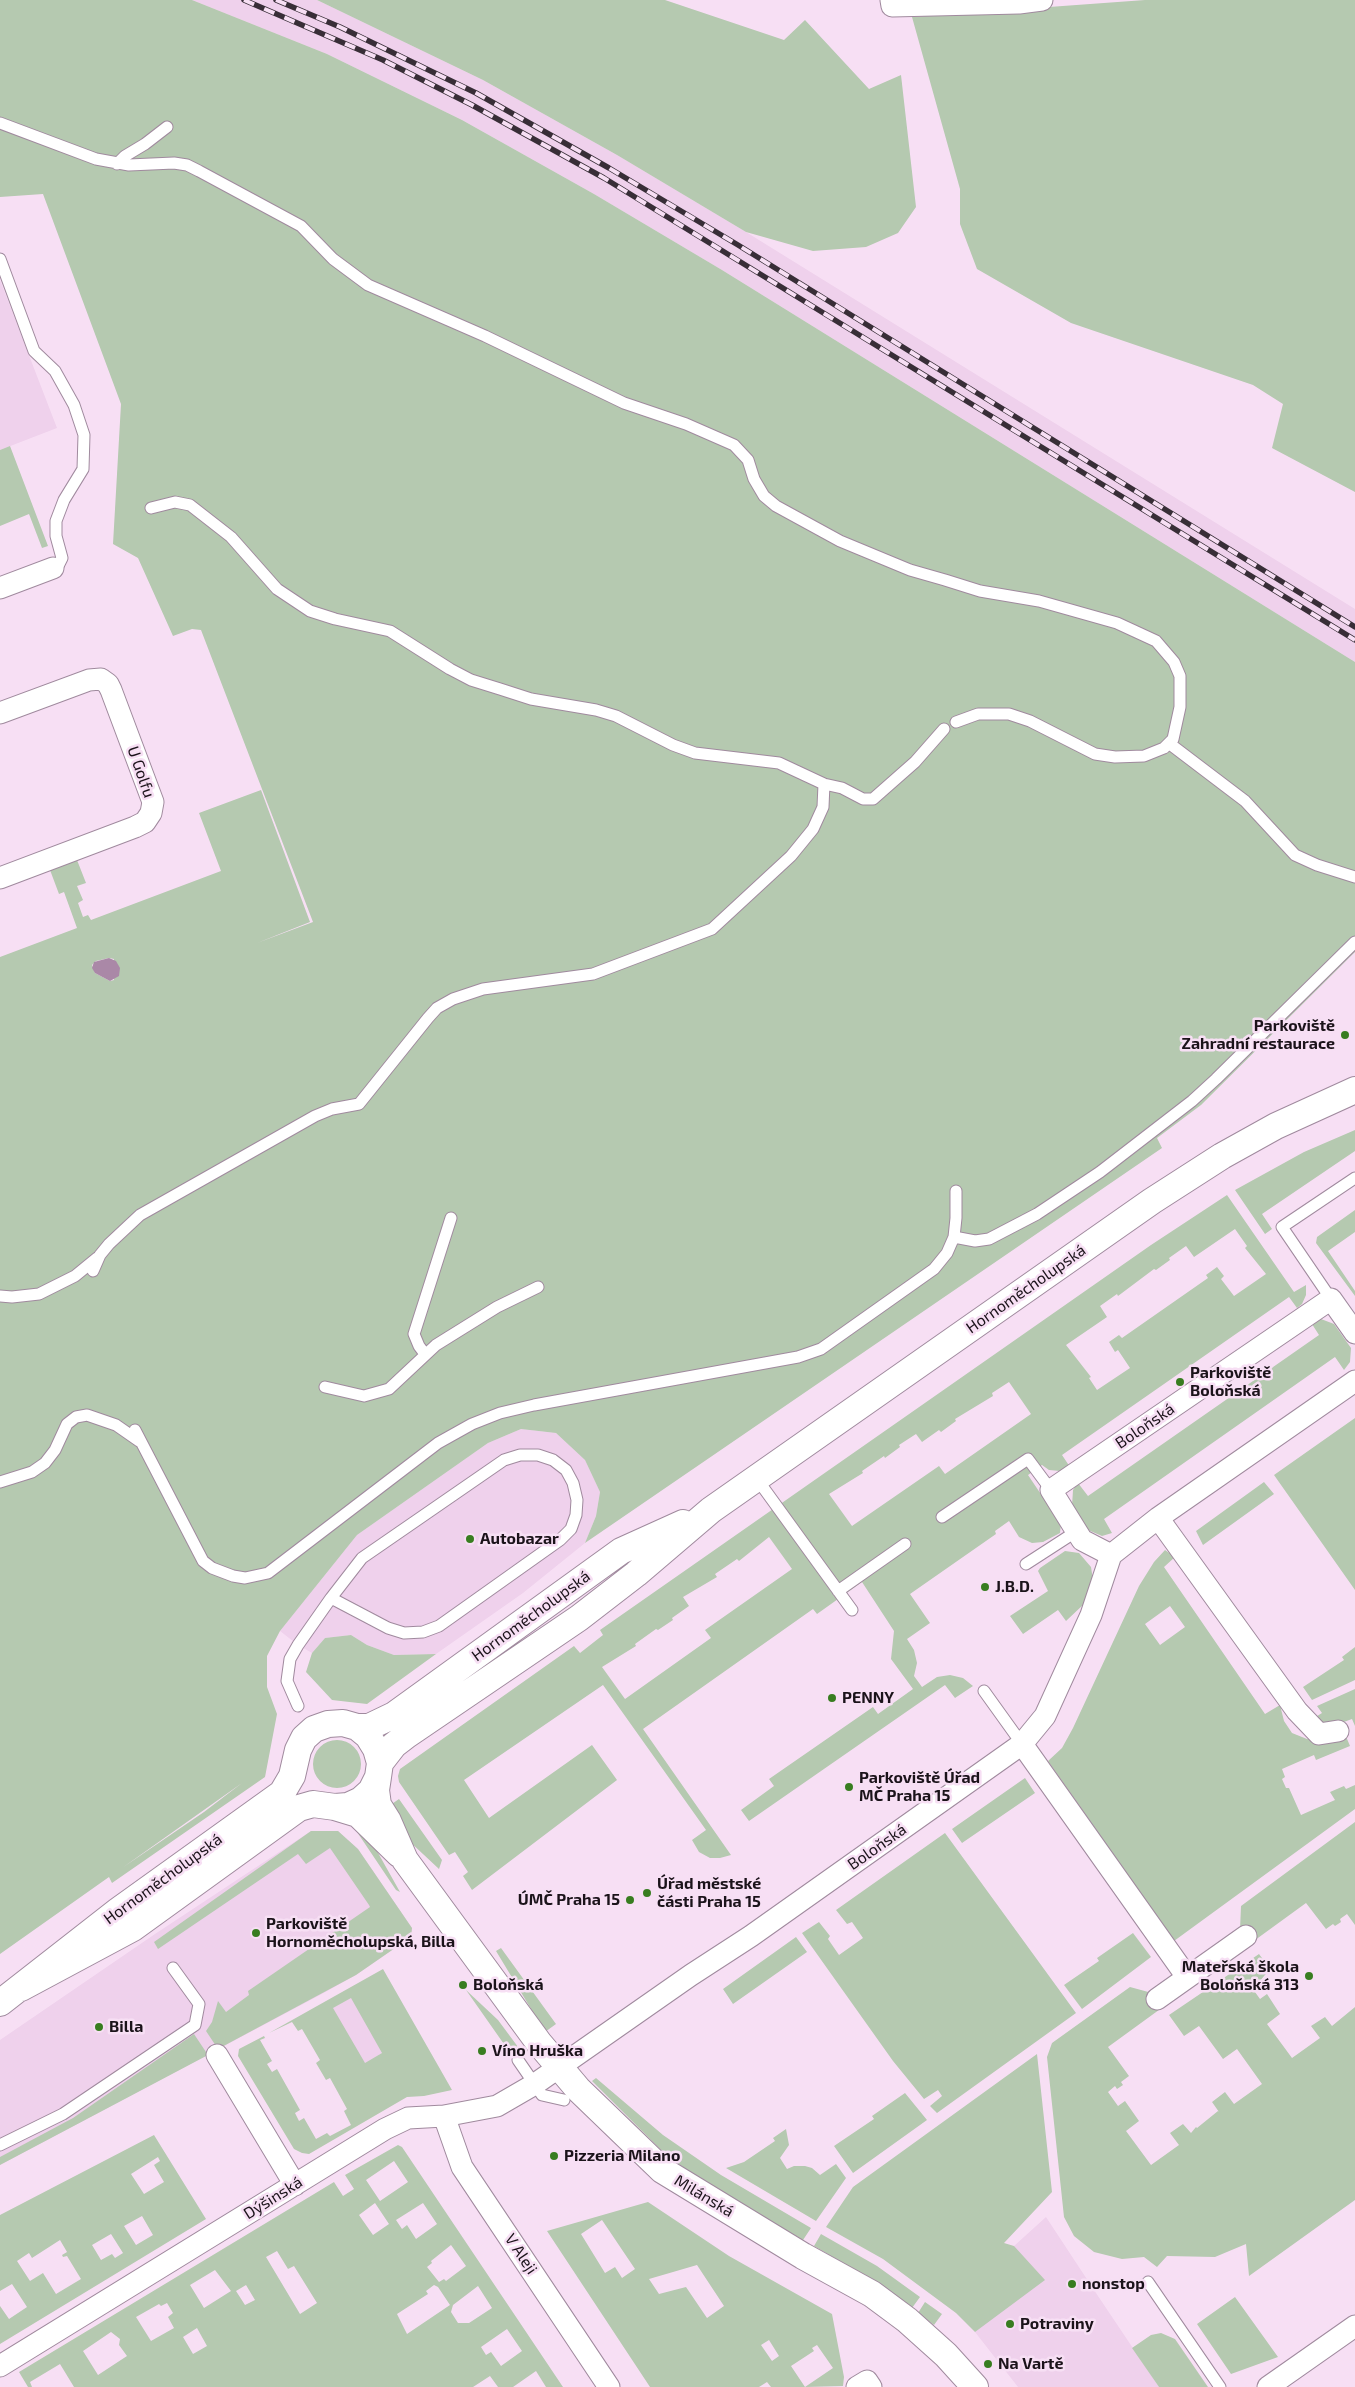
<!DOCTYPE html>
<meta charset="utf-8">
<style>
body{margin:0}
canvas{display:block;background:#f7dff4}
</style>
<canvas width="1355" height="2387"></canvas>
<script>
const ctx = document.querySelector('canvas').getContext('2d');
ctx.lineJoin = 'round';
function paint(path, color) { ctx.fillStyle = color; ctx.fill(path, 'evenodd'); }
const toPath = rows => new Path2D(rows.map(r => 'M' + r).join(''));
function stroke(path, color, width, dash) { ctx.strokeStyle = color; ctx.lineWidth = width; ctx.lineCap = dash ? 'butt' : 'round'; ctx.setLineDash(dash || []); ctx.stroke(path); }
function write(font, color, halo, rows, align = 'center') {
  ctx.font = font + ' "Exo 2",sans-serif'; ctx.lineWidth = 5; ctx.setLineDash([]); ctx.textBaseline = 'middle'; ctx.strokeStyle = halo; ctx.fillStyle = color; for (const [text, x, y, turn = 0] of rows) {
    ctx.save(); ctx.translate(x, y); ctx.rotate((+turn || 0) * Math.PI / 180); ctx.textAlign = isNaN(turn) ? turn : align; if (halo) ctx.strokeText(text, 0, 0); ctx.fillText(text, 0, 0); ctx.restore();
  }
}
paint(toPath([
 [192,0,317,0,483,80,617,155,746,232,1355,609,1355,662,722,270,594,194,462,120,327,54],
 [0,280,57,428,0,450],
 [521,1429,556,1433,585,1460,600,1492,596,1516,585,1543,523,1593,436,1654,394,1655,367,1645,351,1635,325,1638,312,1653,298,1645,280,1631,357,1535,488,1443],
 [311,1831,338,1831,358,1849,412,1928,411,1937,356,1975,320,1995,0,2165,0,2040,155,1934],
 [350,1989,382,2053,365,2064,321,2005],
 [1046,2217,1098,2296,1159,2387,1018,2387,975,2332,1014,2246]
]), '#efd1ec');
paint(toPath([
 [0,0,192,0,327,54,462,120,594,194,722,270,1355,662,1355,952,1201,1105,1157,1138,1162,1148,585,1543,596,1516,600,1492,585,1460,556,1433,521,1429,488,1443,357,1535,280,1631,267,1656,267,1687,277,1714,265,1777,112,1883,109,1877,0,1954,0,957,77,928,64,892,59,894,50,870,77,860,86,883,77,886,83,900,78,903,83,917,88,915,91,920,221,871,199,813,261,790,310,922,257,943,313,922,201,630,192,629,173,636,138,558,113,544,121,404,43,194,0,197],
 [109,958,114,959,114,980,110,981,95,973,92,965,96,961],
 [242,1783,204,1812,122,1868],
 [317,0,665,0,784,40,805,20,869,89,901,75,916,207,898,233,866,247,813,251,746,232,617,155,483,80],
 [1145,0,1355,0,1355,492,1272,448,1283,404,1253,385,1071,323,977,269,960,224,960,189,912,17],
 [10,446,48,546,42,548,29,514,0,526,0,450],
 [1355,1130,1355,1151,1262,1214,1272,1229,1265,1234,1235,1190,1304,1152],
 [1227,1195,1294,1292,1306,1285,1306,1295,1302,1304,1297,1308,1289,1297,1062,1455,1070,1467,1060,1471,1049,1470,1042,1465,1028,1475,1061,1524,1060,1533,1043,1542,1032,1543,1019,1537,1009,1521,995,1531,996,1534,910,1594,930,1623,907,1639,914,1650,917,1663,914,1676,922,1687,937,1677,950,1675,963,1678,973,1686,955,1698,945,1685,749,1821,741,1810,774,1786,769,1779,873,1707,878,1714,913,1689,891,1659,894,1631,862,1582,817,1614,813,1609,643,1729,731,1855,720,1858,710,1858,699,1852,692,1840,706,1830,603,1685,464,1780,489,1818,592,1745,617,1780,472,1890,463,1876,468,1872,455,1852,449,1855,399,1782,398,1776,400,1769,574,1646,580,1653,603,1635,600,1630,1151,1245],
 [1235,1229,1247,1246,1245,1248,1266,1274,1234,1296,1221,1279,1224,1276,1217,1267,1206,1275,1208,1278,1122,1338,1119,1335,1109,1342,1115,1352,1118,1350,1130,1368,1097,1390,1089,1378,1091,1377,1066,1345,1107,1317,1100,1306,1117,1294,1118,1296,1154,1269,1156,1270,1170,1260,1169,1258,1186,1246,1194,1257],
 [1009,1382,1031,1414,945,1474,939,1466,852,1526,829,1494,863,1473,862,1471,884,1456,885,1458,900,1447,899,1445,916,1434,922,1442,939,1430,941,1432,956,1421,955,1419,993,1396,992,1393],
 [769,1537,792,1569,705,1630,711,1638,625,1699,602,1667,636,1646,635,1644,656,1629,658,1630,673,1620,672,1618,689,1606,683,1597,717,1577,715,1574,737,1559,739,1561],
 [1355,1210,1355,1232,1328,1251,1355,1291,1355,1296,1316,1243,1317,1237],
 [1321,1319,1334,1324,1351,1348,1350,1362,1344,1370,1335,1357,1104,1519,1112,1533,1102,1536,1088,1530,1072,1506,1073,1490,1078,1483,1088,1496,1319,1335,1310,1321],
 [1355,1418,1355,1590,1274,1475],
 [1264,1482,1274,1494,1203,1545,1196,1531],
 [1165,1550,1175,1557,1164,1567,1265,1714,1280,1705,1284,1721,1292,1733,1307,1739,1321,1741,1345,1734,1350,1746,1316,1760,1314,1755,1282,1769,1285,1777,1282,1779,1286,1788,1289,1788,1301,1815,1335,1800,1330,1792,1344,1786,1346,1789,1355,1785,1355,1809,1174,1941,1048,1761,1062,1748,1073,1728,1139,1586,1154,1562],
 [1170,1606,1185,1627,1160,1645,1145,1624],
 [1065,1551,1079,1553,1091,1567,1093,1580,1084,1604,1066,1621,1058,1610,1023,1634,1010,1616,1048,1591,1038,1571,1040,1568],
 [351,1635,367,1645,394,1655,436,1654,367,1704,332,1700,306,1672,312,1653,325,1638],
 [1355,1647,1355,1680,1312,1700,1303,1687,1344,1660,1342,1657],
 [1355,1689,1355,1726,1352,1719,1330,1727,1314,1718,1322,1713,1317,1706],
 '313 1764a24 24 0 1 1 48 0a24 24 0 1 1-48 0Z',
 [1025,1778,1035,1793,962,1843,952,1829],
 [399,1799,442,1860,439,1869,408,1840,386,1808],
 [1355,1822,1355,1925,1347,1914,1340,1919,1341,1922,1335,1926,1333,1924,1326,1929,1306,1903,1251,1943,1240,1930,1241,1906],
 [361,1825,368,1835,400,1892,396,1890,355,1829],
 [311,1831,338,1831,358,1849,412,1928,411,1937,356,1975,218,2049,206,2031,212,2022,218,2001,226,2012,249,1995,248,1991,370,1907,369,1905,330,1848,306,1864,298,1854,158,1949,154,1942],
 [945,1833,1076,2013,937,2113,930,2106,942,2096,938,2090,924,2099,893,2061,802,1933,819,1922,830,1936,828,1939,839,1955,863,1938,852,1922,847,1924,836,1910],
 [1133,1933,1151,1957,1082,2009,1064,1985,1099,1961,1097,1958],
 [796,1937,807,1952,733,2004,723,1989],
 [501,1948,556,2024,545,2032,496,1951],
 [1259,1954,1270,1969,1259,1982,1256,1980,1250,1985,1260,1999,1267,1994,1280,2014,1267,2024,1292,2058,1320,2038,1311,2026,1325,2017,1332,2026,1355,2007,1355,2200,1249,2276,1246,2244,1215,2257,1167,2256,1157,2267,1144,2257,1122,2259,1094,2252,1074,2236,1064,2217,1047,2057,1052,2043,1130,1987,1152,1993,1163,2007,1108,2047,1129,2076,1121,2082,1123,2085,1117,2089,1115,2086,1108,2092,1118,2106,1125,2101,1139,2121,1126,2131,1151,2165,1179,2145,1170,2133,1183,2124,1191,2133,1196,2127,1197,2128,1218,2111,1219,2112,1212,2102,1225,2092,1234,2104,1262,2084,1237,2049,1223,2059,1199,2026,1184,2036,1169,2015],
 [383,1969,452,2090,424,2096,407,2097,309,2154,302,2153,294,2149,238,2056,239,2049,264,2036,265,2038,260,2040,272,2061,267,2064,272,2072,277,2069,300,2110,295,2113,299,2121,304,2118,316,2139,327,2133,330,2136,351,2125,344,2111,347,2109,330,2078,326,2080,316,2063,320,2060,302,2029,298,2031,292,2022,269,2033],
 [351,1998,382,2053,365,2063,333,2008],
 [466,1990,498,2020,521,2051,513,2057],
 [194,2034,208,2055,0,2165,0,2157,73,2118],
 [1037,2054,1052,2192,1004,2243,1014,2246,1045,2280,975,2332,956,2313,883,2259,826,2227,853,2187],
 [596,2078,663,2135,721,2175,811,2228,803,2240,710,2186,666,2155,592,2081],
 [905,2093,927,2120,853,2173,834,2146,874,2119,872,2116],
 [786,2129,789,2145,780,2158,787,2169,794,2166,805,2166,812,2168,820,2175,836,2164,846,2178,816,2221,726,2168,744,2162,775,2141,773,2138],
 [154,2135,206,2219,0,2344,0,2306,9,2319,27,2307,12,2284,0,2291,0,2215],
 [158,2157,160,2161,154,2165,164,2182,144,2194,131,2174],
 [142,2216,153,2235,136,2245,124,2226],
 [111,2234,123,2253,115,2258,112,2254,101,2260,92,2245],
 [60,2240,67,2252,62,2255,63,2257,67,2256,81,2279,56,2294,43,2273,30,2281,17,2261,29,2253,32,2258],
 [398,2145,402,2147,563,2387,546,2387,536,2371,513,2387,498,2387,490,2376,473,2387,74,2387,60,2364,30,2382,32,2387,28,2387,19,2372,334,2182,343,2196,354,2189,345,2175],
 [394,2161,408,2182,380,2201,366,2180],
 [375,2203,389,2224,373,2235,359,2215],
 [423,2203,437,2224,416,2239,407,2225,402,2229,396,2220],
 [451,2245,466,2266,446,2281,444,2279,439,2282,427,2267,432,2263,431,2261],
 [277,2251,288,2269,294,2266,317,2303,300,2314,266,2257],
 [215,2270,231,2291,204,2308,190,2285],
 [246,2285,255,2300,245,2305,236,2291],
 [434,2285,438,2287,450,2305,407,2334,397,2314,428,2294,426,2291],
 [478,2286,492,2308,469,2323,458,2323,451,2312,453,2305],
 [167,2303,173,2313,168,2317,174,2328,151,2341,136,2317,159,2304,161,2306],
 [197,2328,207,2346,193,2354,183,2337],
 [507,2329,522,2351,501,2366,491,2352,486,2355,481,2347],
 [111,2332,120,2339,119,2345,127,2356,98,2375,83,2351],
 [648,2202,729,2256,832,2314,844,2377,843,2386,805,2387,833,2368,817,2345,812,2348,814,2351,791,2366,805,2387,771,2387,767,2382,759,2387,650,2387,547,2231],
 [602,2220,635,2269,622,2278,615,2267,605,2273,581,2234],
 [697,2265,724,2306,707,2318,686,2287,659,2294,649,2279],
 [769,2340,779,2356,772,2361,761,2345],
 [821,2234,877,2266,920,2297,912,2308,876,2282,814,2246],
 [1235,2297,1278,2357,1231,2374,1197,2324],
 [925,2302,942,2314,934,2325,918,2313],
 [1161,2333,1175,2339,1208,2387,1159,2387,1132,2348,1151,2335]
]), '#b5c9b0');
paint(toPath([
 [109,958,116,961,120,968,119,976,110,981,95,973,92,968,94,962]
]), '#aa88a7');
const service = toPath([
 [0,123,96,159,129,165,174,163,187,165,199,171,301,226,333,259,368,285,485,336,624,403,686,424,734,445,748,460,754,479,764,496,776,506,840,541,910,570,945,580,980,591,1039,601,1117,623,1156,641,1174,662,1180,676,1180,707,1173,739,1164,748,1144,756,1115,757,1095,754,1030,721,1009,714,978,714,956,722],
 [117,164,125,156,145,144,167,127],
 [0,259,34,351,55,371,74,405,84,435,83,469,64,500,56,521,56,536,62,558,59,564,53,568],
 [1170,744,1245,801,1295,855,1317,865,1355,877],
 [824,784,842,788,863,799,873,799,915,762,944,729],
 [954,1237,975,1241,989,1239,1037,1214,1100,1172,1192,1101,1216,1079,1355,942],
 [93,1271,100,1255,109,1244,140,1215,315,1116,332,1109,359,1104,428,1018,437,1008,453,999,483,989,593,974,712,929,791,856,813,829,823,807,824,784,779,763,695,753,673,745,616,716,596,710,531,699,500,689,471,680,450,669,390,631,335,619,310,611,277,589,231,537,190,505,175,502,151,508],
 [0,1296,12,1297,39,1294,75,1276,97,1258],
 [1331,1299,1282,1227,1355,1178],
 [425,1354,419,1346,414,1334,451,1218],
 [325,1387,364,1396,389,1389,436,1345,497,1307,538,1287],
 [135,1430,203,1561,212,1568,233,1576,245,1578,268,1573,438,1443,472,1424,500,1413,534,1405,798,1357,821,1349,934,1269,947,1253,954,1237,956,1218,956,1191],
 [757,1479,852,1610],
 [0,1482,32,1472,45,1463,55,1450,67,1424,76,1417,87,1415,116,1425,139,1441],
 [942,1517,1028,1459,1051,1490],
 [1026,1564,1077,1531],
 [838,1591,905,1544],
 [984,1691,1022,1744],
 [298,1706,287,1681,290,1659,298,1645,331,1598,362,1558,504,1460,520,1455,538,1455,553,1460,566,1470,573,1483,577,1500,576,1515,571,1529,560,1540,439,1626,423,1632,404,1633,388,1628,331,1598],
 [518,2060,542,2095,564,2100],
 [0,2145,63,2114,195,2025,199,2004,173,1968],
 [1148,2282,1220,2387]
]);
const minor = toPath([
 [891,0,892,6,1019,3,1042,0],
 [0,588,53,568],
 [0,713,89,680,101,679,108,684,111,690,153,802,151,813,145,822,135,827,0,878],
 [1158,1518,1297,1711,1319,1734,1338,1731],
 [1111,1555,1082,1540,1051,1490,1331,1299,1355,1333],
 [1022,1744,1187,1977],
 [1157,1999,1246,1936],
 [217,2055,295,2185],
 [444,2116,462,2167,609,2387],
 [0,2366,385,2129,408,2118,444,2116,497,2106,535,2084,691,1975,751,1936,1022,1744,1045,1716,1091,1615,1111,1555,1158,1518,1355,1381],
 [857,2387,867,2381,871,2387],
 [1268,2387,1355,2326]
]);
const tertiary = toPath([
 [357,1727,369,1727,394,1715,621,1551,683,1523],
 [380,1763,394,1745,407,1735,579,1618,636,1574,711,1510,1152,1201,1222,1156,1276,1126,1355,1090],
 [378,1777,376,1790,378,1805,388,1821,405,1860,539,2043,578,2089,662,2170,803,2256,872,2294,907,2320,946,2355,975,2387],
 [335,1807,358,1814,399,1854],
 [0,2003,119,1910,282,1793,292,1776,298,1750,304,1738,314,1729,328,1724,343,1723,357,1727,368,1736,376,1749,380,1763,378,1777,371,1791,361,1800,348,1806,335,1807,313,1804,299,1808,133,1928,21,1988]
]);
stroke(service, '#a08a9e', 13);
stroke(minor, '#a08a9e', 23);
stroke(tertiary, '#a08a9e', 28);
stroke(service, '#fff', 11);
stroke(minor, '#fff', 21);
stroke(tertiary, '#fff', 26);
const rail = toPath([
 [244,0,383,60,472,105,604,178,1355,640],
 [276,0,340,27,476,93,609,168,738,245,1355,627]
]);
stroke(rail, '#382e37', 5.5);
stroke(rail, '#f7dff4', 4, [11]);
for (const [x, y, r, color] of [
 [1345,1035,5,"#387d20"],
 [1180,1382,5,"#387d20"],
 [470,1539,5,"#387d20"],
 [985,1587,5,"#387d20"],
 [832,1698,5,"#387d20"],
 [849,1787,5,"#387d20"],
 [647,1893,5,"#387d20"],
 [630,1900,5,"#387d20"],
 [256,1933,5,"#387d20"],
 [1309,1976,5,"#387d20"],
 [463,1985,5,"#387d20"],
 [99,2027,5,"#387d20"],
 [482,2051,5,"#387d20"],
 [554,2156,5,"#387d20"],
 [1072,2284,5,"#387d20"],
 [1010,2324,5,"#387d20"],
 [988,2364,5,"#387d20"]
]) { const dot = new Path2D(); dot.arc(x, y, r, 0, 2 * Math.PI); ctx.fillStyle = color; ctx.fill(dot); stroke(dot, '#f7dff4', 2); }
write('16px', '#1b131a', '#f7dff4', [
 ["U Golfu",141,772,71],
 ["Hornoměcholupská",1026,1289,-35],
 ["Boloňská",1145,1426,-34],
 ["Hornoměcholupská",531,1616,-36],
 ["Boloňská",877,1847,-35],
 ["Hornoměcholupská",163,1879,-36],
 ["Milánská",704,2196,31],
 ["Dýšinská",273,2198,-32],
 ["V Aleji",521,2254,56]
]);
write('bold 16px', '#1b131a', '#f7dff4', [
 ["Parkoviště",1335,1026,"right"],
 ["Zahradní restaurace",1335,1044,"right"],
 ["Parkoviště",1190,1373],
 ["Boloňská",1190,1391],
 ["Autobazar",480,1539],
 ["J.B.D.",995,1587],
 ["PENNY",842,1698],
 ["Parkoviště Úřad",859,1778],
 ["MČ Praha 15",859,1796],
 ["Úřad městské",657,1884],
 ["části Praha 15",657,1902],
 ["ÚMČ Praha 15",620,1900,"right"],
 ["Parkoviště",266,1924],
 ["Hornoměcholupská, Billa",266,1942],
 ["Mateřská škola",1299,1967,"right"],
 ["Boloňská 313",1299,1985,"right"],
 ["Boloňská",473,1985],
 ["Billa",109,2027],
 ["Víno Hruška",492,2051],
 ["Pizzeria Milano",564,2156],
 ["nonstop",1082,2284],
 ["Potraviny",1020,2324],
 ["Na Vartě",998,2364]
], 'left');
</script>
